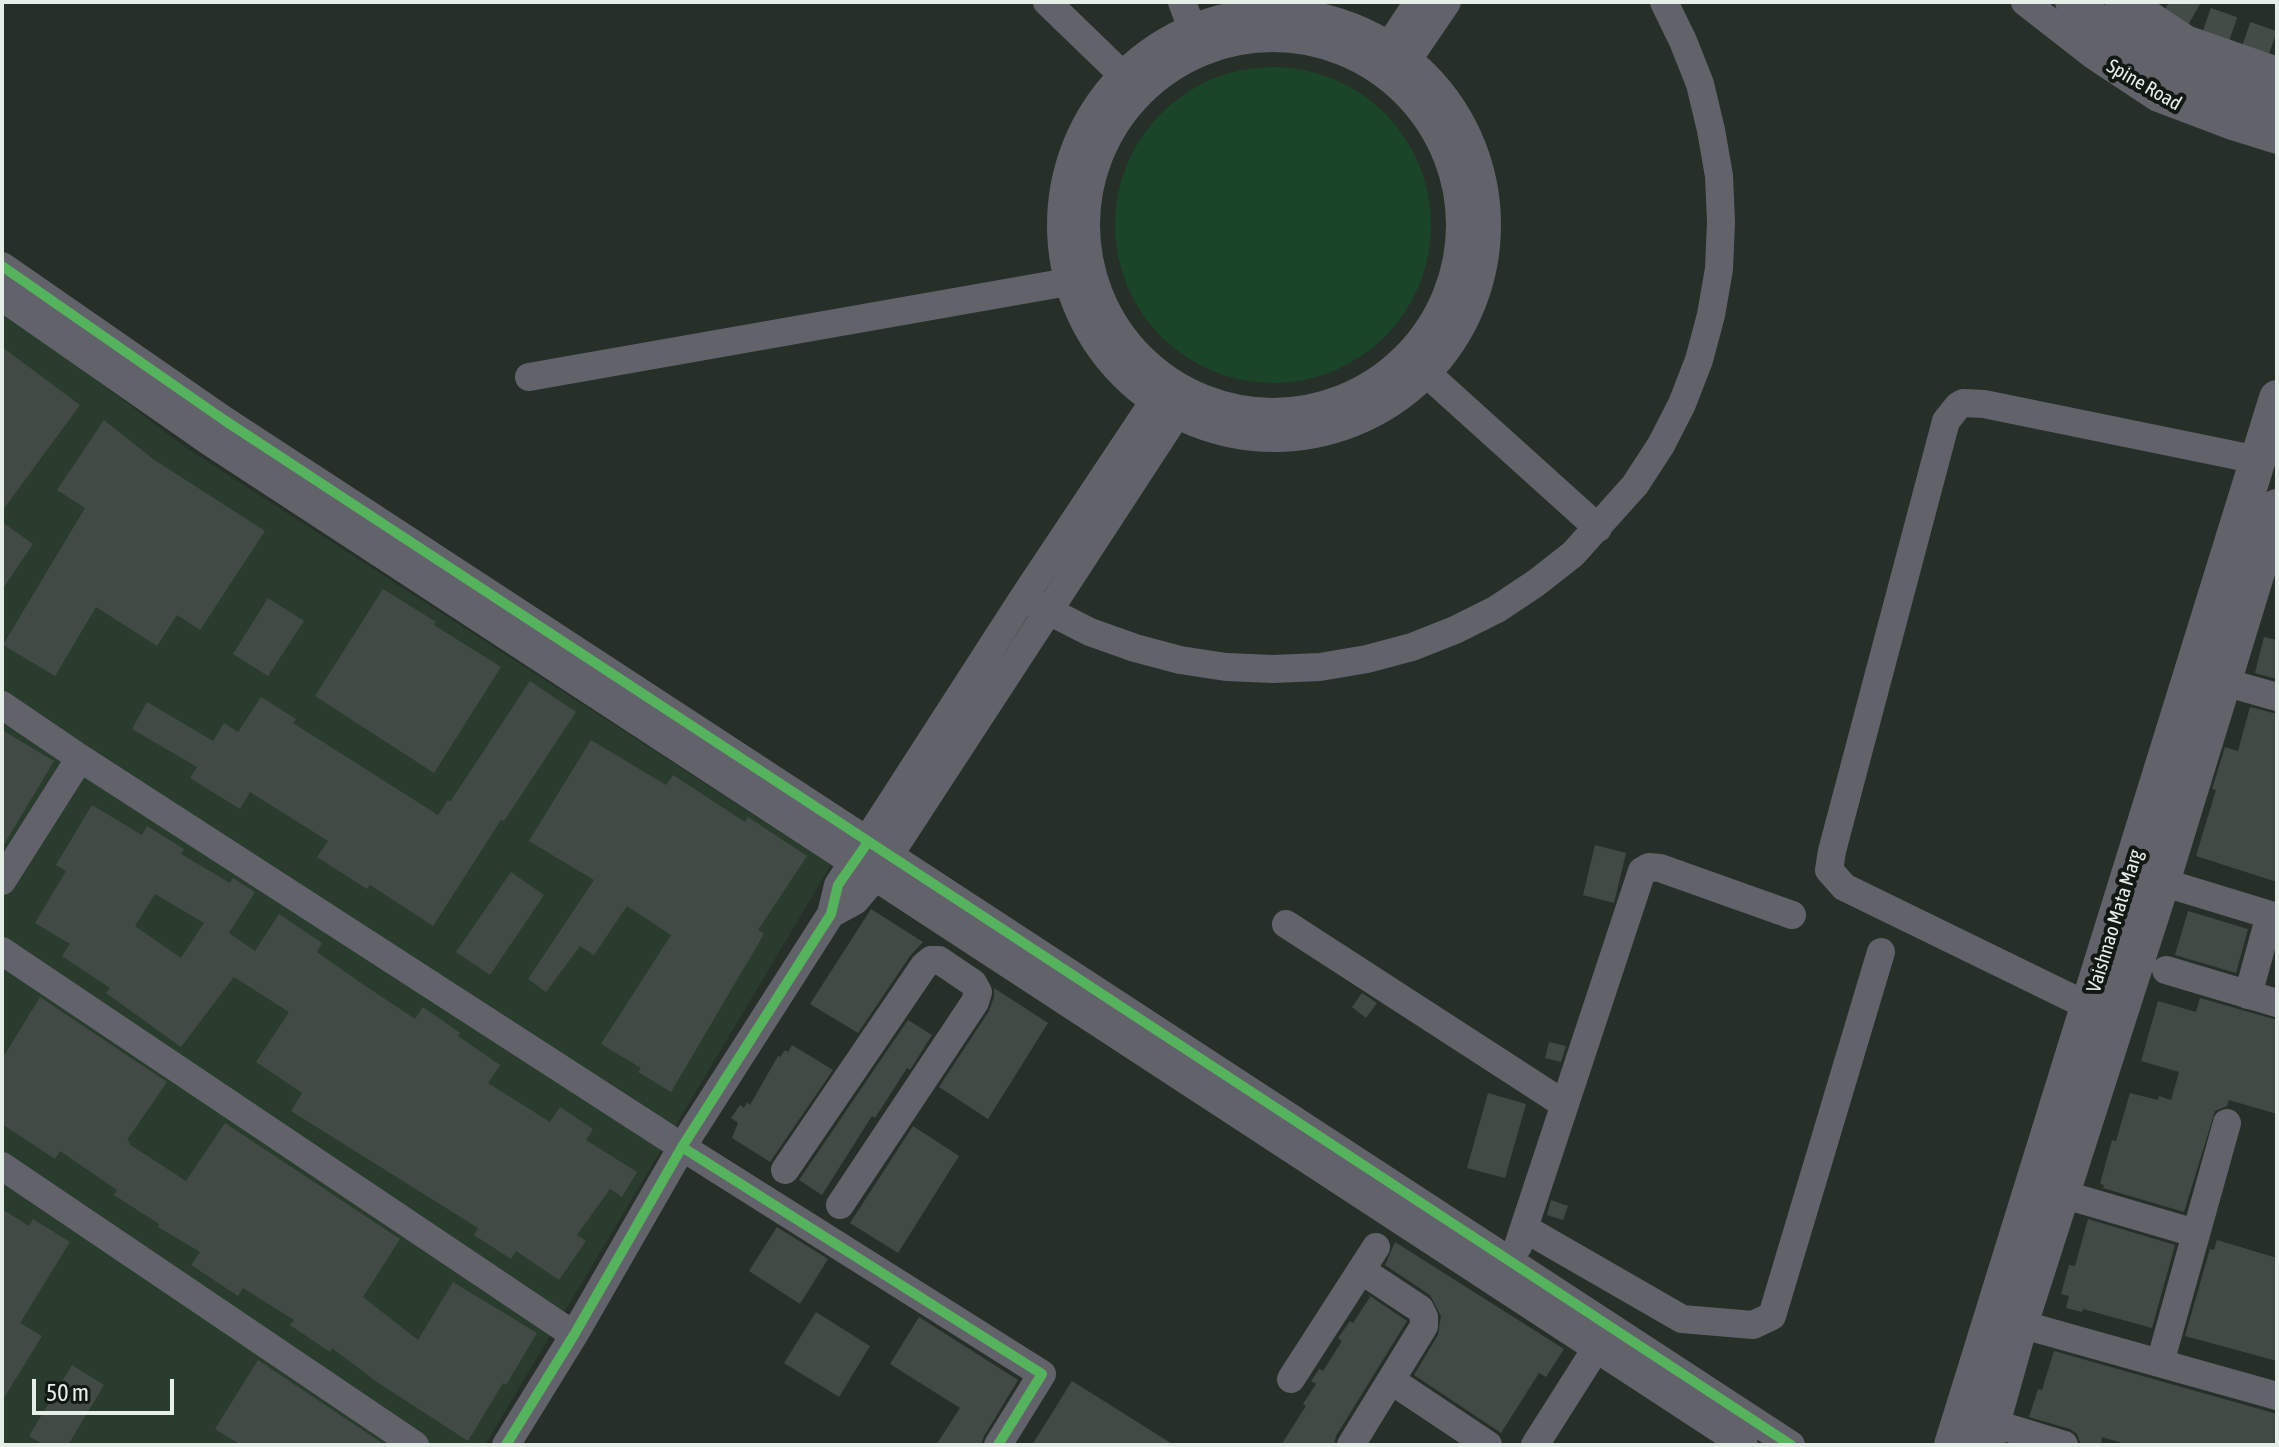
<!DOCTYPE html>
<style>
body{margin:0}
#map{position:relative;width:2279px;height:1447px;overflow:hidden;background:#263029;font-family:"Asap Condensed",sans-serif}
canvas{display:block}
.frame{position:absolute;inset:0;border:4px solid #e5eee7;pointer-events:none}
.scale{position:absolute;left:32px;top:1379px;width:142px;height:36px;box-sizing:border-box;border:4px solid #e5eee7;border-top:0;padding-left:10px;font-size:24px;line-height:28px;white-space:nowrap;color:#e5eee7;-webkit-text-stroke:6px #121913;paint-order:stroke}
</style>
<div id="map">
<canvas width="2279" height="1447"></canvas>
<div class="frame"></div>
<div class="scale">50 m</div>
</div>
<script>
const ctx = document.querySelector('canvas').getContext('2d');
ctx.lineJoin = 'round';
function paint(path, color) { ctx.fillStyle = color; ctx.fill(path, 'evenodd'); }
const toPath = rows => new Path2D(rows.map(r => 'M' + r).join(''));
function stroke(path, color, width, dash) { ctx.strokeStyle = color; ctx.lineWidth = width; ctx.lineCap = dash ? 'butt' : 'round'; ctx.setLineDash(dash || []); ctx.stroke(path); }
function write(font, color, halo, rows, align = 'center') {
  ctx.font = font + ' "Asap Condensed",sans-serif'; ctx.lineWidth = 8; ctx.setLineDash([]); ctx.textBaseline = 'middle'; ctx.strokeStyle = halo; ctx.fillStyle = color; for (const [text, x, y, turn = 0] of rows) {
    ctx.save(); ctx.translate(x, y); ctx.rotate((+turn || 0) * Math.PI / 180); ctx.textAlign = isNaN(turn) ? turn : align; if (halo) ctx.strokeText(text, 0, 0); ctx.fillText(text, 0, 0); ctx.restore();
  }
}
paint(toPath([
 [2,309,188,449,831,865,485,1445,2,1445]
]), '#293c2d');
paint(toPath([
 '1115 225a158 158 0 1 1 316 0a158 158 0 1 1-316 0Z'
]), '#1b4529');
paint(toPath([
 [2,347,80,405,2,511],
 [104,420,153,459,265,531,200,630,177,615,157,646,96,607,55,676,3,645,85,508,57,490],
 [2,522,33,544,2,590],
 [383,589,436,622,434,625,501,667,434,773,315,696],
 [268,598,304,621,268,676,233,654],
 [2264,637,2277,640,2277,679,2255,673],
 [530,681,576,712,504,821,501,820,433,926,370,885,367,889,317,857,328,841,250,792,240,809,190,778,197,767,132,729,147,702,213,741,224,723,238,732,261,697,296,719,293,723,438,815,448,800,450,802],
 [2250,707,2277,714,2277,882,2196,856,2216,790,2212,789,2225,747,2238,751],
 [2,730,54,761,2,848],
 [591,740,666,785,673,775,745,822,748,817,807,856,758,930,764,934,671,1092,638,1072,641,1068,601,1044,671,935,627,906,594,955,580,946,546,992,528,979,594,880,529,841],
 [92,805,142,835,147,826,184,849,181,854,230,883,233,878,255,892,229,933,255,951,279,914,322,943,317,952,361,983,415,1019,423,1007,460,1033,458,1036,500,1065,488,1083,550,1122,560,1107,593,1129,586,1140,637,1172,622,1197,610,1189,577,1235,586,1241,559,1280,516,1251,511,1259,474,1235,478,1228,291,1111,302,1093,256,1062,289,1012,234,977,181,1047,106,993,110,988,62,956,70,944,35,923,66,871,56,865],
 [155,894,204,923,181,958,135,926],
 [1595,845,1626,853,1614,903,1583,895],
 [511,872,544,895,490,975,456,952],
 [871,909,923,942,910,956,858,1033,810,1004],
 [2188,911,2248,929,2236,973,2175,955],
 [994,988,1048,1023,988,1119,939,1087,989,1011,994,997],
 [1362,993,1377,1003,1366,1018,1352,1007],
 [40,997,167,1082,127,1140,130,1142,129,1144,186,1181,225,1123,400,1239,363,1297,418,1340,453,1282,537,1333,506,1385,503,1383,468,1441,377,1382,332,1348,330,1352,290,1325,294,1320,243,1288,238,1296,191,1265,200,1252,158,1227,159,1224,114,1195,117,1190,60,1151,55,1159,2,1124,2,1059],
 [2200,998,2277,1020,2277,1114,2229,1100,2227,1106,2215,1111,2184,1212,2103,1188,2104,1185,2100,1184,2112,1140,2116,1141,2130,1093,2158,1100,2159,1096,2171,1100,2179,1072,2141,1061,2158,1001,2196,1012],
 [908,1020,932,1035,910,1070,907,1068,875,1118,872,1116,822,1195,799,1180],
 [1549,1042,1566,1046,1561,1062,1545,1058],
 [792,1045,833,1070,770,1162,732,1138,738,1123,731,1118,740,1105,744,1108,747,1102,750,1105,778,1056,780,1057,785,1050,788,1052],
 [1488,1093,1526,1104,1505,1178,1467,1168],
 [913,1126,959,1156,898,1253,850,1223],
 [1551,1200,1568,1206,1563,1220,1547,1215],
 [2,1209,29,1226,33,1219,70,1242,20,1323,42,1336,2,1401],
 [2088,1219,2175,1245,2152,1328,2083,1309,2082,1312,2066,1308,2069,1296,2061,1294,2069,1265,2075,1266],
 [777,1227,828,1259,800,1304,749,1271],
 [2217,1240,2277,1258,2277,1361,2185,1336,2210,1249,2214,1250],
 [1395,1242,1564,1349,1546,1377,1539,1373,1501,1433,1414,1375,1438,1335,1441,1316,1430,1295,1385,1265],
 [1367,1294,1407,1321,1336,1436,1334,1445,1281,1445,1306,1406,1303,1404,1316,1384,1311,1381,1319,1369,1323,1371,1342,1341,1338,1338,1350,1321,1353,1323,1370,1297],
 [816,1312,870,1346,839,1397,784,1363],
 [919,1317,1018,1380,984,1436,981,1445,936,1445,960,1408,890,1364],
 [2054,1351,2277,1414,2277,1445,2129,1445,2102,1437,2101,1445,2081,1445,2077,1434,2070,1429,2029,1417,2038,1389,2042,1390],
 [258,1360,385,1445,241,1445,215,1429],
 [72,1365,104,1385,68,1445,44,1445,29,1436],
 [1072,1381,1174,1445,1032,1445]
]), '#424a45');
stroke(toPath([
 [2169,2,2197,18,2277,46]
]), '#434c46', 28, [28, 14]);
stroke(toPath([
 [1047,2,1135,87],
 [1182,2,1192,29],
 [2025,2,2093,55,2158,98,2232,126,2277,140],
 '1061 225a213 213 0 1 1 426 0a213 213 0 1 1-426 0Z',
 '1086 225a187 187 0 1 1 374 0a187 187 0 1 1-374 0Z',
 [1379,61,1418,2],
 [1398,74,1447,2],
 [2,266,224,420,1791,1445],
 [2,297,210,442,1744,1445],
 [1414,362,1598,528],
 [529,377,1068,282],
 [1023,598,1090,632,1135,648,1180,660,1226,667,1273,669,1320,667,1367,659,1412,647,1455,630,1497,609,1536,583,1573,554,1635,485,1661,445,1682,404,1699,360,1711,315,1719,269,1721,222,1719,176,1711,130,1700,84,1683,41,1664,2],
 [2224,682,2277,697],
 [2,705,80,758,682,1147,1042,1374,998,1445],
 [2,881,80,758],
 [2162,882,2277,917],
 [831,914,855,901,875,877,1186,400],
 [1286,924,1564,1104],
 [2,951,574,1335],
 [2166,970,2277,1003],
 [2248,995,2270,915],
 [2088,1006,1844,887,1829,870,1832,851,1946,421,1958,406,1963,403,1984,404,2258,460],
 [2,1166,415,1445],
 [785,1170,924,966,931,960,939,960,973,983,978,992,975,1002,840,1205],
 [2062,1194,2195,1233],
 [1524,1228,1682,1319,1753,1325,1772,1316,1881,952],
 [1518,1246,1642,871,1649,867,1660,868,1792,915],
 [2020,1324,2277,1396],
 [2160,1363,2227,1123],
 [1291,1379,1376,1247],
 [1392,1381,1488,1445],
 [1992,1423,2064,1445],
 [506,1445,574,1335,682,1147,831,914,838,885,1023,598,1168,380],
 [1351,1445,1424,1326,1424,1317,1420,1309,1361,1270],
 [1535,1445,1606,1333]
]), '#62636a', 28);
stroke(toPath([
 [2073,2,2115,37,2152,61,2198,84,2277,110],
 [2123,2,2185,43,2277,75],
 [1952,1445,2277,398],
 [1986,1445,2020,1324,2162,882,2277,507]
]), '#62636a', 36);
stroke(toPath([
 [2,266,224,420,1791,1445],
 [682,1147,1042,1374,998,1445],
 [506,1445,574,1335,682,1147,831,914,838,885,868,842]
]), '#56b35d', 10);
write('20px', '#e5eee7', '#121913', [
 ["Spine Road",2144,85,30],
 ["Vaishnao Mata Marg",2115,921,-73]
]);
</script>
